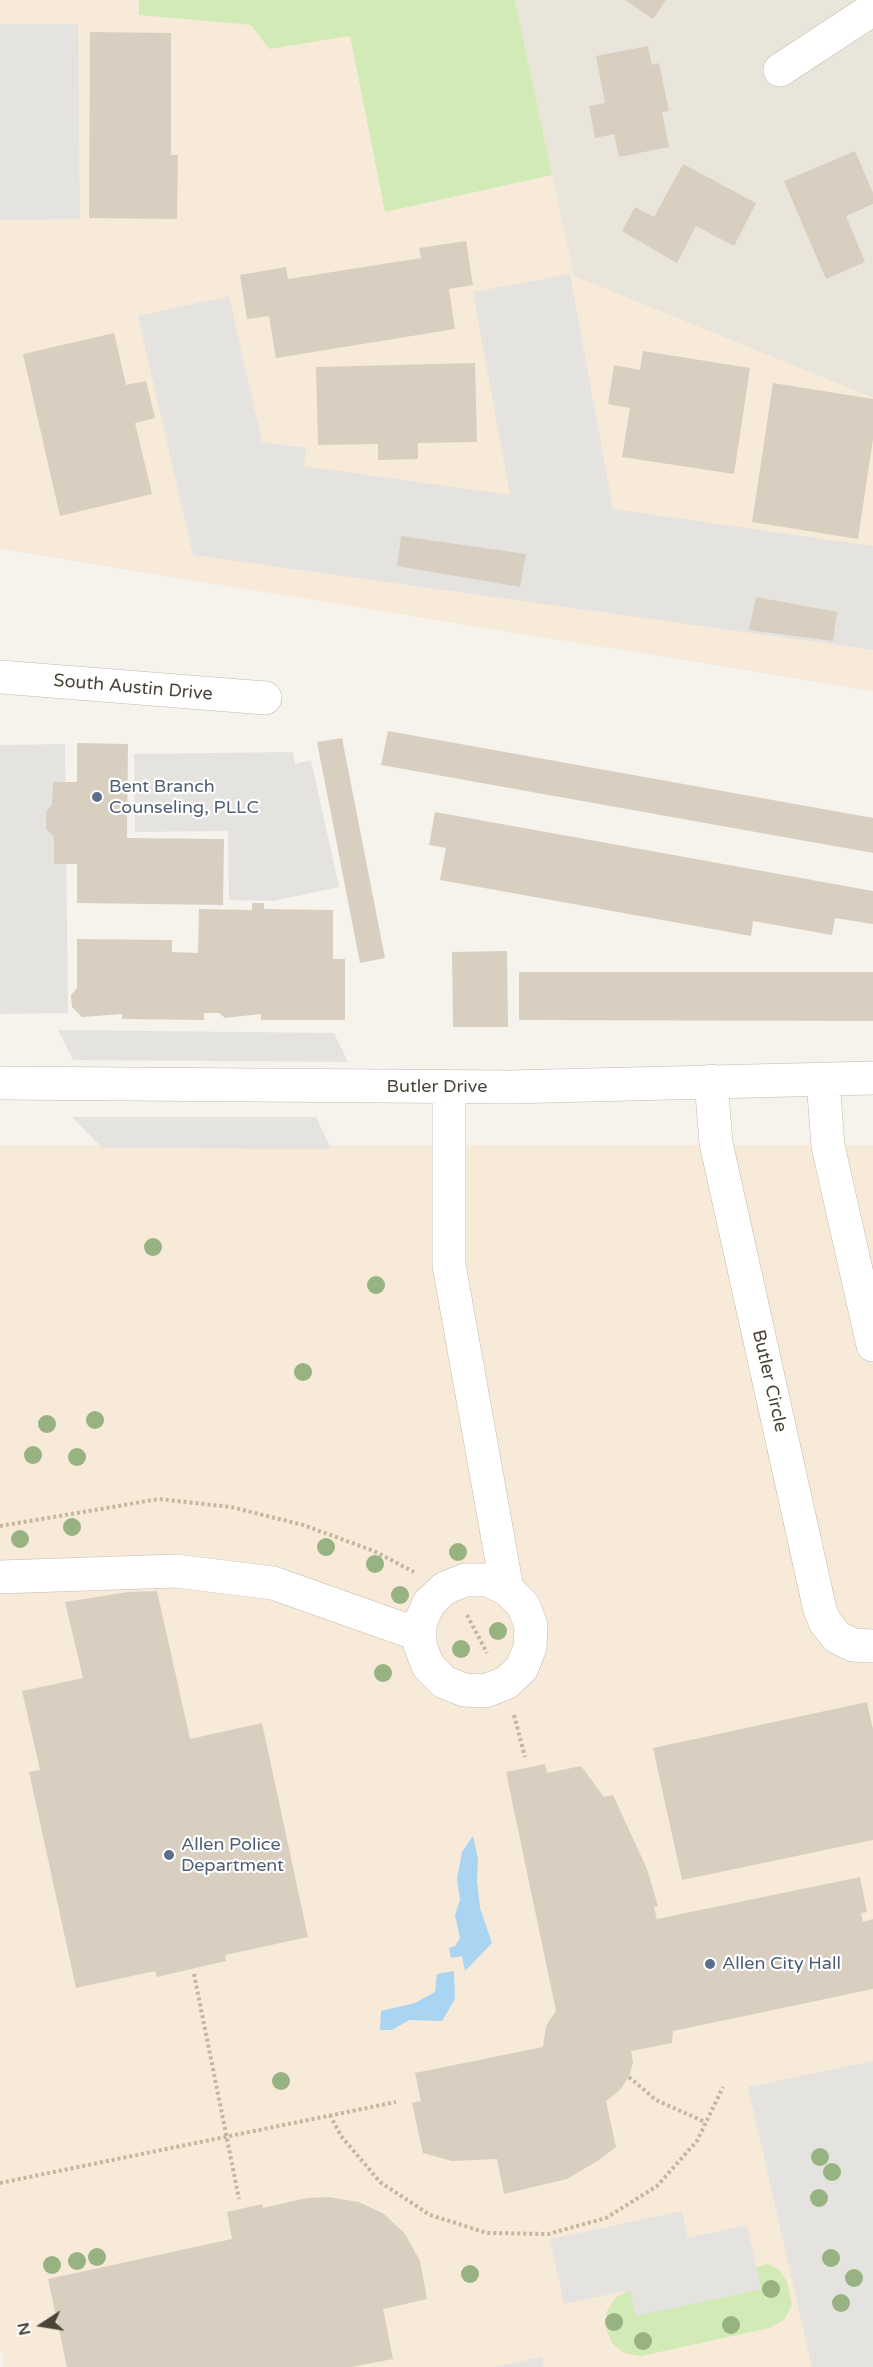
<!DOCTYPE html>
<style>
body{margin:0}
#map{position:relative;width:873px;height:2367px;overflow:hidden;background:#f6f3ec;font-family:"Varela Round",sans-serif}
canvas{display:block}
.north{position:absolute;left:12px;top:2295px;width:60px;height:60px;-webkit-text-stroke:4px #fff;paint-order:stroke;rotate:258deg;font-size:16px;font-weight:700;line-height:24px;text-align:center;color:#4b4439}
.north::after{content:'';display:block;margin:auto;width:21px;height:27px;background:#4b4439;clip-path:polygon(50% 0,100% 100%,50% 72%,0 100%)}
</style>
<div id="map">
<canvas width="873" height="2367"></canvas>
<div class="north">N</div>
</div>
<script>
const ctx = document.querySelector('canvas').getContext('2d');
ctx.lineJoin = 'round';
function paint(path, color) { ctx.fillStyle = color; ctx.fill(path, 'evenodd'); }
const toPath = rows => new Path2D(rows.map(r => 'M' + r).join(''));
function stroke(path, color, width, dash) { ctx.strokeStyle = color; ctx.lineWidth = width; ctx.lineCap = dash ? 'butt' : 'round'; ctx.setLineDash(dash || []); ctx.stroke(path); }
function write(font, color, halo, rows, align = 'center') {
  ctx.font = font + ' "Varela Round",sans-serif'; ctx.lineWidth = 4.5; ctx.setLineDash([]); ctx.textBaseline = 'middle'; ctx.strokeStyle = halo; ctx.fillStyle = color; for (const [text, x, y, turn = 0] of rows) {
    ctx.save(); ctx.translate(x, y); ctx.rotate((+turn || 0) * Math.PI / 180); ctx.textAlign = isNaN(turn) ? turn : align; if (halo) ctx.strokeText(text, 0, 0); ctx.fillText(text, 0, 0); ctx.restore();
  }
}
paint(toPath([
 [515,0,873,0,873,398,573,276]
]), '#eae5da');
paint(toPath([
 [0,0,139,0,139,15,251,25,269,49,350,36,385,212,552,175,574,276,873,398,873,691,0,549],
 [0,1145,873,1145,873,2367,4,2367,0,2346]
]), '#f7ead8');
paint(toPath([
 [139,0,515,0,552,175,385,212,350,36,269,49,251,25,139,15],
 [768,2264,778,2269,787,2281,792,2305,784,2320,769,2328,641,2356,624,2353,612,2343,606,2328,607,2311,616,2297,630,2290,637,2315,760,2289,756,2267]
]), '#d2eab5');
paint(toPath([
 [0,24,78,24,80,219,0,220],
 [570,274,613,509,873,546,873,650,193,555,138,316,229,296,262,442,306,448,304,466,510,495,473,292],
 [65,744,68,1013,0,1014,0,745],
 [293,752,295,764,311,760,339,887,273,901,229,900,228,831,135,832,134,754],
 [58,1030,334,1033,348,1062,73,1060],
 [72,1117,316,1117,331,1149,102,1148],
 [873,2061,873,2367,812,2367,748,2087],
 [682,2211,688,2238,747,2225,761,2289,636,2316,630,2290,564,2304,550,2239],
 [542,2357,544,2367,494,2367]
]), '#e5e3e0');
paint(toPath([
 [473,1836,478,1859,477,1880,480,1908,492,1943,465,1971,462,1956,451,1958,449,1948,455,1946,460,1938,455,1915,460,1900,457,1879,462,1852],
 [454,1971,455,1999,442,2021,409,2020,392,2030,380,2030,381,2011,415,2003,435,1992,437,1974]
]), '#a9d4f2');
paint(toPath([
 [625,0,666,0,653,19],
 [90,32,171,33,171,155,178,155,177,219,89,218],
 [648,46,652,65,659,63,669,111,662,112,669,147,619,157,614,134,595,138,589,106,605,103,596,56],
 [855,151,873,193,873,204,846,216,865,262,826,279,784,181],
 [683,164,756,203,734,246,696,226,677,263,622,231,635,207,654,217],
 [466,241,473,285,449,289,455,329,276,358,269,316,247,319,240,275,286,267,288,279,421,258,419,248],
 [114,333,126,385,146,381,155,418,135,423,152,494,60,516,23,354],
 [643,351,750,368,734,474,622,457,630,408,608,404,614,365,640,370],
 [475,363,477,442,418,443,418,459,378,460,378,444,318,445,316,367],
 [773,383,873,399,873,439,858,539,752,522],
 [401,536,526,554,520,587,397,566],
 [756,597,837,612,833,641,749,630],
 [388,731,873,818,873,853,381,765],
 [342,738,385,958,360,963,317,742],
 [77,743,128,744,127,838,224,839,223,905,77,903,77,864,54,864,54,837,46,829,46,812,52,804,53,782,77,782],
 [435,812,873,891,873,924,835,918,832,935,753,921,751,936,440,880,446,848,429,845],
 [252,903,264,903,264,909,333,910,333,959,345,959,345,1020,261,1020,261,1014,225,1018,219,1013,204,1013,204,1020,122,1019,122,1014,82,1017,72,1007,71,995,77,988,77,939,172,940,172,952,198,953,199,909,252,910],
 [507,951,508,1027,453,1027,452,952],
 [519,972,873,972,873,1021,519,1020],
 [157,1591,190,1739,262,1723,308,1937,225,1955,226,1961,157,1977,155,1971,76,1988,29,1772,40,1770,22,1691,83,1678,65,1602,128,1592],
 [867,1702,873,1729,873,1840,682,1880,653,1748],
 [545,1764,547,1773,581,1766,604,1797,613,1795,647,1869,658,1906,654,1907,657,1919,860,1877,867,1912,861,1913,863,1922,873,1919,873,1989,673,2031,672,2043,631,2051,633,2063,629,2077,620,2090,606,2101,616,2147,599,2160,567,2179,504,2194,497,2159,452,2161,423,2153,412,2103,421,2101,415,2073,543,2047,546,2026,556,2011,506,1772],
 [328,2197,359,2202,384,2214,405,2234,420,2261,427,2299,383,2309,393,2359,351,2367,67,2367,48,2279,232,2239,227,2212,262,2204,263,2208,307,2198]
]), '#d8cfc1');
const minor = toPath([
 [780,70,873,9],
 [0,677,265,698],
 [823,1080,828,1146,873,1345],
 [711,1081,716,1143,820,1610,825,1622,837,1637,853,1645,873,1646],
 [0,1083,509,1087,873,1078],
 [449,1087,449,1265,507,1589,523,1605,531,1625,530,1647,522,1668,506,1683,485,1691,464,1690,444,1682,428,1666,420,1645,420,1623,429,1603,445,1588,465,1580,488,1580,507,1589],
 [0,1577,176,1571,273,1583,420,1635]
]);
stroke(minor, '#c2bbae', 34);
stroke(toPath([
 [0,1526,159,1499,231,1507,303,1525,374,1551,414,1572],
 [467,1615,487,1653],
 [514,1715,525,1757],
 [194,1974,239,2199],
 [629,2077,656,2100,705,2122],
 [330,2115,341,2136,380,2182,430,2215,487,2233,548,2234,606,2218,657,2186,697,2141,723,2087],
 [0,2183,396,2102]
]), '#c4b79f', 4, [3, 3]);
stroke(minor, '#fff', 33);
ctx.fillStyle = '#97b381';
for (const [x, y] of [
 [153,1247],
 [376,1285],
 [303,1372],
 [95,1420],
 [47,1424],
 [33,1455],
 [77,1457],
 [72,1527],
 [20,1539],
 [326,1547],
 [458,1552],
 [375,1564],
 [400,1595],
 [498,1631],
 [461,1649],
 [383,1673],
 [281,2081],
 [820,2157],
 [832,2172],
 [819,2198],
 [97,2257],
 [831,2258],
 [77,2261],
 [52,2265],
 [470,2274],
 [854,2278],
 [771,2289],
 [841,2303],
 [614,2322],
 [731,2325],
 [643,2341]
]) { ctx.beginPath(); ctx.arc(x, y, 9, 0, 2 * Math.PI); ctx.fill(); }
for (const [x, y, r, color] of [
 [97,797,6,"#5c6f8a"],
 [169,1855,6,"#5c6f8a"],
 [710,1964,6,"#5c6f8a"]
]) { const dot = new Path2D(); dot.arc(x, y, r, 0, 2 * Math.PI); ctx.fillStyle = color; ctx.fill(dot); stroke(dot, '#fff', 2); }
write('18px', '#4b4439', '#fff', [
 ["South Austin Drive",133,688,5],
 ["Butler Drive",437,1087],
 ["Butler Circle",769,1381,77]
]);
write('18px', '#4e5e75', '#fff', [
 ["Bent Branch",109,787],
 ["Counseling, PLLC",109,808],
 ["Allen Police",181,1845],
 ["Department",181,1866],
 ["Allen City Hall",722,1964]
], 'left');
</script>
